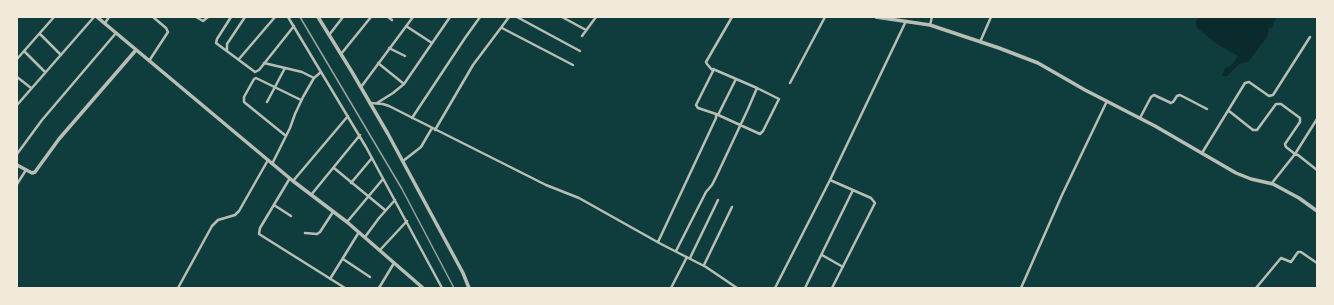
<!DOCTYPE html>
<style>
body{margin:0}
#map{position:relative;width:1334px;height:305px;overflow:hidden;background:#0f3d3e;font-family:Literata,serif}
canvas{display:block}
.frame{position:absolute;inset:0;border:18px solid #f1e9da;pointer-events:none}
</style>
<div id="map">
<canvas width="1334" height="305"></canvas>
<div class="frame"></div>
</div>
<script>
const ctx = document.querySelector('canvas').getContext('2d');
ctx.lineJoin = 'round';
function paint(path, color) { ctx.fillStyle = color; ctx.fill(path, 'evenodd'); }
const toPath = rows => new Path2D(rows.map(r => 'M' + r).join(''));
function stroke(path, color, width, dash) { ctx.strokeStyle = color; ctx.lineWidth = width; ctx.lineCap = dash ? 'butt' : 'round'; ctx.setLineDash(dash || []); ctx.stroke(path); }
paint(toPath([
 [1199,17,1277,17,1273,23,1272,28,1269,28,1267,37,1248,62,1239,64,1227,76,1222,76,1225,68,1231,66,1238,56,1217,44,1197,28,1196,22]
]), '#0a2a2b');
stroke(toPath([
 [196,17,203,21,208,17],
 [231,17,217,39,216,43,255,72,259,70,294,26],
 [288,17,366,147,442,288],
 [388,17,392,20],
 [517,17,580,51],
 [562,17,586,30],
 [105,23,109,17],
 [930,25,932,17],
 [406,26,432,43],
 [502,28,573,65],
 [40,34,61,55],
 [329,35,343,17],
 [582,36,596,17],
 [980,42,991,17],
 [389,48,405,56],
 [227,50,227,44,245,17],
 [24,51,45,72],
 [341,54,371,17],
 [17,59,54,17],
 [239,59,275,17],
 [149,61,168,32,166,28,153,17],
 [264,63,302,72,314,78],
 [378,63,404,84],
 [713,69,757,88,779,99,763,131,760,134,716,114],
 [17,77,31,88],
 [790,83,825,17],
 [361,87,413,17],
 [267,102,285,68],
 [370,103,383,104,389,106,546,185,579,198,661,244,706,267,737,288],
 [377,103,393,93,404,84,450,17],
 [17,105,94,17],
 [1229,111,1253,130,1257,130,1276,104,1281,104,1300,118,1300,122,1285,144,1286,147,1295,154,1317,119],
 [718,115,736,79],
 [412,118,465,38,480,17],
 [1140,118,1151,97,1154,95,1171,103,1173,102,1177,96,1180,95,1207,109],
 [435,130,473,65,509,17],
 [286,136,244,102,244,97,254,79,256,78,301,100],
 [1202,153,1245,83,1249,82,1269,96,1273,95,1310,37],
 [17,154,42,120,116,33],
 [403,161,421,147,432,128],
 [272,164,290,128,295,114,303,97,314,78,321,72],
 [334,168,385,210],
 [290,178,260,228,259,234,345,288],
 [830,180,871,198,875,203,832,288],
 [293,181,348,116],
 [351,183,372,158],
 [1272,183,1295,154,1298,155,1317,170],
 [17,184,26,170],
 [311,195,360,135],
 [274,205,291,216],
 [347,222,383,179],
 [305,233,317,234,320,232,333,212],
 [365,237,379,218,395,200],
 [658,242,716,118,716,114,698,108,696,105,713,71,707,64,706,62,732,17],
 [380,250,407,221],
 [676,251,706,192,712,185,717,175,748,109,757,88],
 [822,255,843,267],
 [690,258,718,200],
 [343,259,370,277],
 [704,265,732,207],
 [330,279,359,232],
 [178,288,212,226,218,220,235,215,239,211,268,160],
 [379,288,394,263],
 [671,288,687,257],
 [775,288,830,180,906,21],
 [805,288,853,190],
 [1021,288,1062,195,1107,101],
 [1256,288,1281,258,1291,262,1298,252,1301,252,1317,263]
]), '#b8beb3', 2.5);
stroke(toPath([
 [97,17,293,181,347,222,423,288],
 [318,17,352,72,388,134,463,273,469,288],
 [876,17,930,25,999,48,1038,63,1085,90,1155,126,1236,173,1251,179,1273,184,1299,198,1317,211],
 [17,165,32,173,35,172,59,139,136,50]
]), '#b8beb3', 3.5);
stroke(toPath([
 [300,17,402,189,454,288]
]), '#97a49c', 1.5);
</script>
